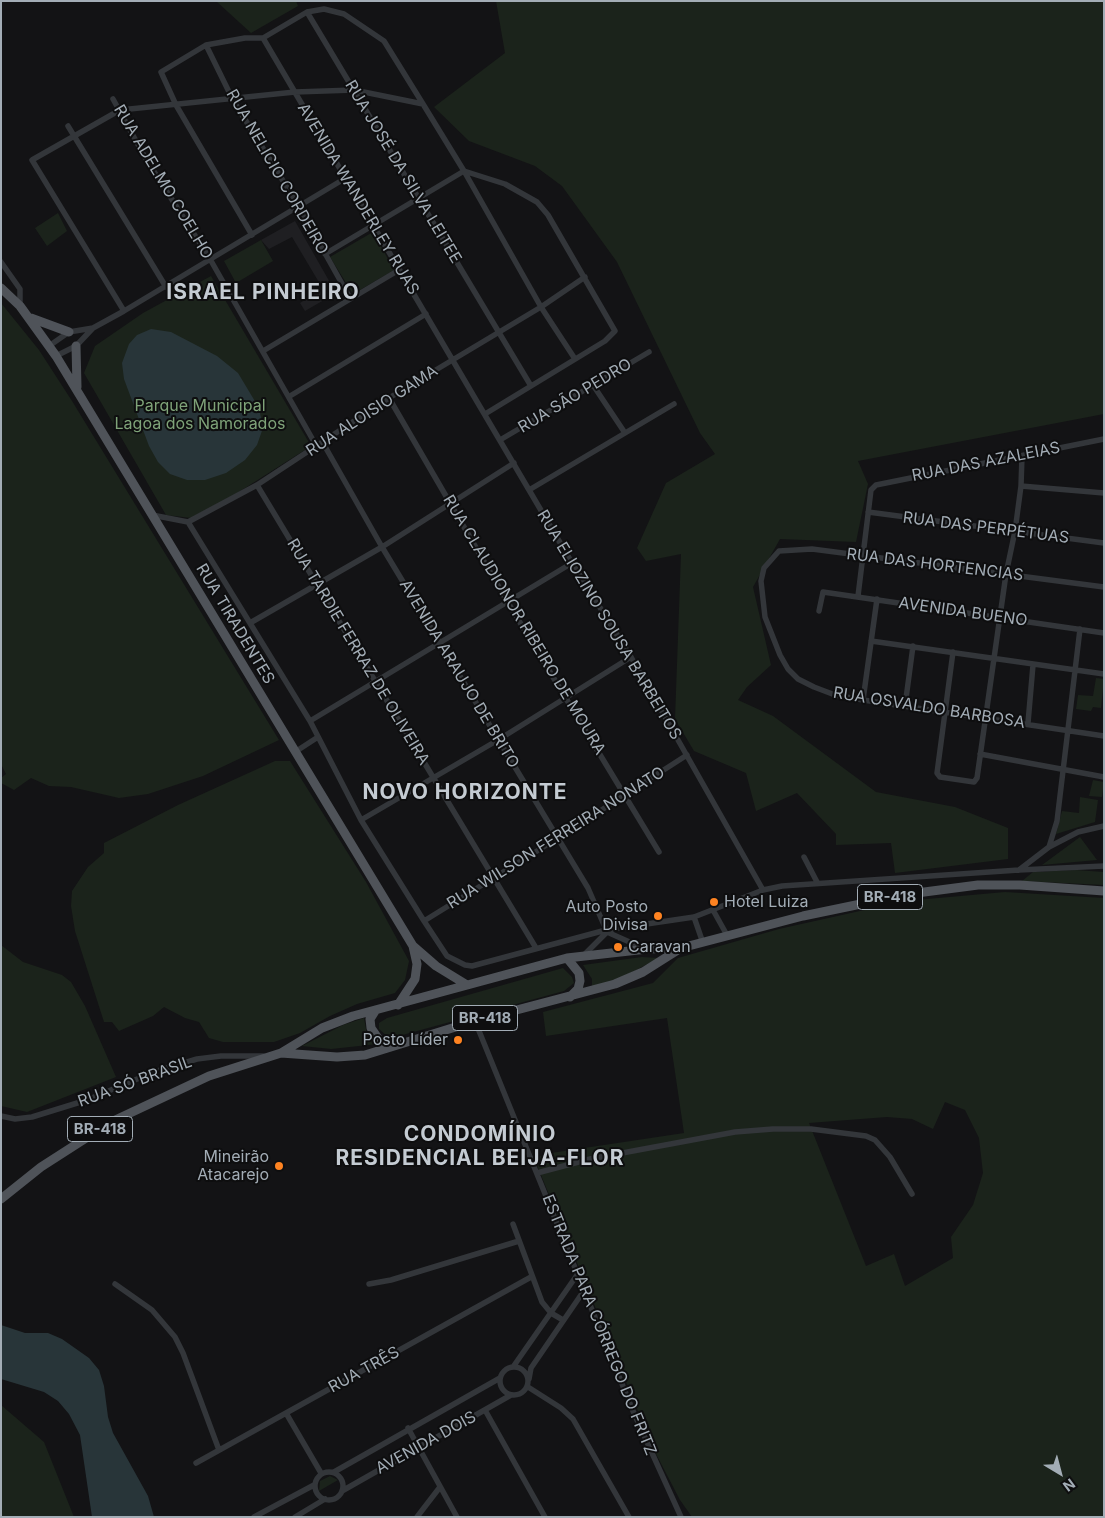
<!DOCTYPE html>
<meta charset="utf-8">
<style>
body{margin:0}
#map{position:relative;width:1105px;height:1518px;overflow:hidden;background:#131315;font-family:Inter,sans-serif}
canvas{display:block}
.frame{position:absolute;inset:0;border:2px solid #a3adb6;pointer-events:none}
.north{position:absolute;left:1035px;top:1448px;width:50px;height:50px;-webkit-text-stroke:4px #0e0e0f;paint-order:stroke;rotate:143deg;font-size:14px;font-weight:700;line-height:20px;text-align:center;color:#a3adb6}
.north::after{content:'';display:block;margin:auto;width:18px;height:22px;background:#a3adb6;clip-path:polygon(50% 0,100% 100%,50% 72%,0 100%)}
</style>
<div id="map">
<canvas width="1105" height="1518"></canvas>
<div class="frame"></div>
<div class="north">N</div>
</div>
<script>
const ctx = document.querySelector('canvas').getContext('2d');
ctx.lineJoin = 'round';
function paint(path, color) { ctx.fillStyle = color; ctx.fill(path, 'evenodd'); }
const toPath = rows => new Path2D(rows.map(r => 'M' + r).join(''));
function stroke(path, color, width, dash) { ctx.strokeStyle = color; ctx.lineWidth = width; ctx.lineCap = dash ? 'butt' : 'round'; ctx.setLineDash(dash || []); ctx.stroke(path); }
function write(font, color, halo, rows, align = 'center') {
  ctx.font = font + ' Inter,sans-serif'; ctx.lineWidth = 4; ctx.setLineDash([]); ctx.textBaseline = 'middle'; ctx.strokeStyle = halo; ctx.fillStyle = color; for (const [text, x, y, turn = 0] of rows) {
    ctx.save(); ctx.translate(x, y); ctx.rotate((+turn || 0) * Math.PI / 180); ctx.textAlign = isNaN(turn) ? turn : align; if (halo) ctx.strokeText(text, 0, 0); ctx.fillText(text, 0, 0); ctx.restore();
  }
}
paint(toPath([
 [295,221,336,293,305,311,300,303,323,289,292,237,269,249,261,240]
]), '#1f1f22');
paint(toPath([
 [216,1,296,1,298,6,251,33],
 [496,1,1104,1,1104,414,858,461,868,484,856,542,780,539,753,587,771,665,747,687,738,700,773,716,876,792,955,807,1008,828,1008,859,895,873,891,843,836,845,836,834,797,793,756,811,746,773,694,751,675,719,681,554,646,561,637,548,666,483,715,454,700,433,617,262,562,186,535,166,469,141,434,107,505,53],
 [58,213,67,231,47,246,35,228],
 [373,232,394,270,353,294,330,257],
 [261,240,273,261,236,283,224,261],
 [211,276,311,446,234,495,191,518,166,515,84,373,95,346,143,313],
 [1,303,39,350,72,401,279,740,203,776,148,794,119,798,71,787,49,786,31,778,14,790,1,783,1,778,6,774,1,764],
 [1096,678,1104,679,1101,708,1093,707,1091,711,1076,709,1078,695,1093,696],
 [275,761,290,761,366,882,409,961,405,980,395,993,357,1004,330,1016,300,1033,274,1042,223,1042,209,1038,199,1022,185,1018,164,1007,153,1016,119,1031,112,1022,104,1022,75,931,71,906,72,891,88,867,104,853,104,843,178,805],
 [1093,780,1104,782,1102,797,1089,796],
 [1080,797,1098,800,1095,822,1056,834,1062,811,1079,813],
 [1080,837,1097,860,1042,865],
 [1076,870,1104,872,1104,885,1022,881,1033,872],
 [1005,892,1104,898,1104,1517,692,1517,680,1500,654,1450,534,1158,551,1153,684,1133,667,1018,546,1036,543,1012,653,983,678,958,779,929,905,901],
 [945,1102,965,1110,979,1138,983,1173,973,1205,951,1237,953,1258,905,1286,894,1254,866,1266,809,1123,887,1117,912,1119,933,1129],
 [1,945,23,962,62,975,71,982,85,1006,116,1077,27,1112,1,1106],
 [642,957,659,958,617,980,592,988,592,979,583,965],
 [563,968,572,977,574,983,564,991,395,1037,388,1037,379,1029,379,1023,387,1018],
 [364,1018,367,1035,378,1044,331,1049,302,1046,343,1025],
 [1,1405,44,1442,74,1517,1,1517],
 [330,1476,338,1480,319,1491,320,1481]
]), '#1b231b');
paint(toPath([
 [151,329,171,332,217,356,238,373,259,408,263,428,257,445,245,460,226,473,205,480,187,480,170,474,158,462,149,446,124,379,122,363,129,344,137,335],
 [1,1325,25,1333,48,1333,62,1339,89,1358,99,1370,104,1386,108,1417,113,1433,148,1496,154,1517,92,1517,80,1435,69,1414,58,1401,44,1392,1,1379]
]), '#283539');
stroke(toPath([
 [307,12,531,386],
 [263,38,572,563,631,657,763,890],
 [206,45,233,100,298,205,350,298],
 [113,99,146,159,210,259,317,447],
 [68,126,166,287],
 [252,235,176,105,161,72,206,45,245,38,263,38,307,12,324,9,344,14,384,41,423,104],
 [325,254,464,171,505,184,537,202,548,215,615,331,605,341,485,414],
 [1,262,20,289,20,306],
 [124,311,32,160,120,110,295,92,354,90,423,104,464,171,541,307,575,359],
 [49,346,69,332,93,328,124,311,344,179],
 [263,351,399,270],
 [56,356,76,346,93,328],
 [593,385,625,433],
 [290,396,426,314],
 [389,398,507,601,659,852],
 [500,440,649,352],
 [323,443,382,547,588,888,607,932,643,948],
 [257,485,536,948],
 [1021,486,1104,493],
 [529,490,674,404],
 [868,512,1104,543],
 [152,515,188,522,257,485,389,398,541,307,585,277],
 [188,522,310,721,361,820,424,921,447,956,465,965,472,966,606,930,694,917,763,890,782,886,1019,870,1104,866],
 [1104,587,812,549,779,551,764,568,761,581,765,617,780,655,788,669,798,679,814,687,835,695,863,700,1104,736],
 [858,596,871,490,876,485,1104,439],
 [819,611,823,592,1104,633],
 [250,623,382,547,514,463],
 [871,641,1104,674],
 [953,652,937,773,940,777,974,782,977,778,1006,574,1015,531,1021,486,1022,456],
 [863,700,877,599],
 [905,706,913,646],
 [310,721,572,563],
 [1028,723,1033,665],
 [295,752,318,737],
 [980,754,1104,777],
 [361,820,498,740,631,657],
 [1049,847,1057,821,1080,629],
 [804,857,817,882],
 [1019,870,1049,847,1078,832,1104,826],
 [713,910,728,937],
 [694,917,703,943],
 [424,921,558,838,687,755],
 [583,956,607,932],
 [475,1021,633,1411,681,1517],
 [1,1116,15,1119,32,1117,87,1100,154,1072,197,1059,221,1056,263,1056],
 [537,1173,590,1159,735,1132,773,1129,811,1129,866,1136,875,1140,890,1157,912,1194],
 [513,1224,542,1302,551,1313,563,1320],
 [115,1284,152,1310,175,1337,183,1353,219,1450],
 [369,1284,391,1280,519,1241],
 '500 1381a14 14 0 1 1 28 0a14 14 0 1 1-28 0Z',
 [513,1367,577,1275],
 [529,1379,531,1368,583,1292],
 [528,1387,561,1408,573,1419,629,1517],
 [485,1410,545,1517],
 [286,1413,321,1473],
 [408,1428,457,1517],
 [196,1463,531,1277],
 '315 1486a14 14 0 1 1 28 0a14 14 0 1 1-28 0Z',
 [334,1472,500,1378],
 [342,1491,511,1395],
 [254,1517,314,1485],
 [295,1517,325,1499],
 [417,1517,440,1487]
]), '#33363a', 5.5);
stroke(toPath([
 [1,288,20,306,56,356,413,946,436,966,467,985],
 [31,318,69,332],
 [76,346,77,387],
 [567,958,579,973,580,981,578,989,570,997],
 [398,1005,415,979,417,964,413,946],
 [375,1011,370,1019,371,1028,380,1041,388,1046],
 [281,1053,337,1057,365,1055,475,1021,615,984,643,972,681,948],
 [1,1199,41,1167,111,1122,209,1076,281,1053,322,1028,353,1016,567,958,647,949,681,948,803,916,909,894,978,885,1020,885,1104,891]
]), '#4f5359', 9);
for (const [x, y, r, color] of [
 [714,902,5,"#fe8321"],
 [658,916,5,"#fe8321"],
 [618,947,5,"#fe8321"],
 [458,1040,5,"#fe8321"],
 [279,1166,5,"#fe8321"]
]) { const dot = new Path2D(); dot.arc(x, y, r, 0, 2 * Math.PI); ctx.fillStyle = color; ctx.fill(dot); stroke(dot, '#0e0e0f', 2); }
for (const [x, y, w] of [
 [890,897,65],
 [485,1018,65],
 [100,1129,65]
]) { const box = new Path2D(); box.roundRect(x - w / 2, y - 12.5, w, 25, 4); ctx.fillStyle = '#0e0e0f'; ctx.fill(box); stroke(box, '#a3adb6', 1); }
write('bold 15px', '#a3adb6', null, [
 ["BR-418",890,897],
 ["BR-418",485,1018],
 ["BR-418",100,1129]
]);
write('16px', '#a3adb6', '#0e0e0f', [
 ["RUA NELICIO CORDEIRO",277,172,60],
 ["RUA JOSÉ DA SILVA LEITEE",403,172,59],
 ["RUA ADELMO COELHO",163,182,59],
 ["AVENIDA WANDERLEY RUAS",358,199,59],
 ["RUA SÃO PEDRO",575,396,-31],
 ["RUA ALOISIO GAMA",372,411,-33],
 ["RUA DAS AZALEIAS",986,462,-11],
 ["RUA DAS PERPÉTUAS",986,528,7],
 ["RUA DAS HORTENCIAS",935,565,7],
 ["AVENIDA BUENO",963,612,8],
 ["RUA TIRADENTES",235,624,59],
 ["RUA CLAUDIONOR RIBEIRO DE MOURA",524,625,59],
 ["RUA ELIOZINO SOUSA BARBEITOS",609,625,59],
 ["RUA TARDIE FERRAZ DE OLIVEIRA",358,652,59],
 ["AVENIDA ARAUJO DE BRITO",459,674,59],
 ["RUA OSVALDO BARBOSA",929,708,9],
 ["RUA WILSON FERREIRA NONATO",556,838,-32],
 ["RUA SÓ BRASIL",135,1082,-20],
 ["ESTRADA PARA CÓRREGO DO FRITZ",599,1325,68],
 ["RUA TRÊS",364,1370,-29],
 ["AVENIDA DOIS",426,1443,-29]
]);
write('16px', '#7fa379', '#0e0e0f', [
 ["Parque Municipal",200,406],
 ["Lagoa dos Namorados",200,424]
]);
write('16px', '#a3adb6', '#0e0e0f', [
 ["Hotel Luiza",724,902,"left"],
 ["Auto Posto",648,907],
 ["Divisa",648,925],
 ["Caravan",628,947,"left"],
 ["Posto Líder",448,1040],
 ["Mineirão",269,1157],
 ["Atacarejo",269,1175]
], 'right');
ctx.letterSpacing = '1px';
write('bold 21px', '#c4cbd2', '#0e0e0f', [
 ["ISRAEL PINHEIRO",263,293],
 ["NOVO HORIZONTE",465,793],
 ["CONDOMÍNIO",480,1135],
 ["RESIDENCIAL BEIJA-FLOR",480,1159]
]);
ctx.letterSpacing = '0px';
</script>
